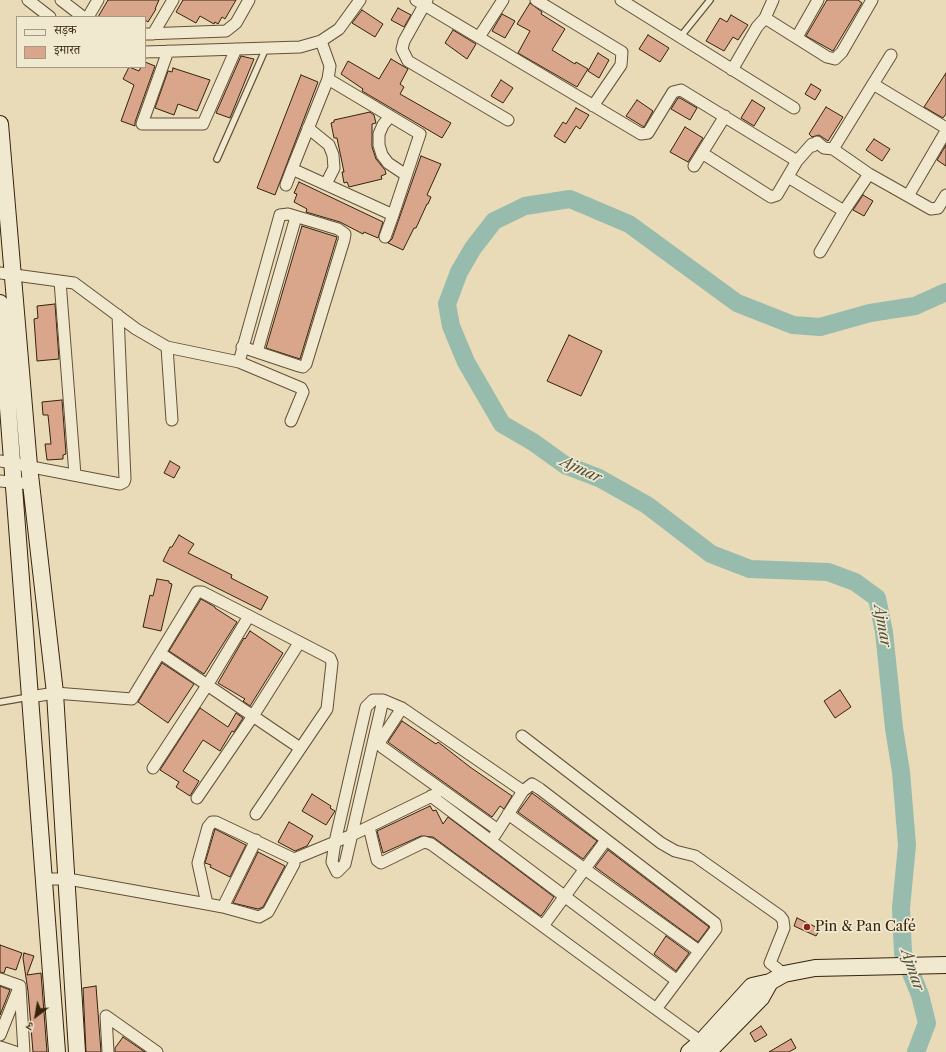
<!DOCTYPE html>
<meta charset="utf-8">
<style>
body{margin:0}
#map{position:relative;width:946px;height:1052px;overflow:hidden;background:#e9dbb7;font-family:"Libre Caslon Text","Noto Serif Devanagari",serif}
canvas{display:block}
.legend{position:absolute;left:16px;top:16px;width:130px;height:52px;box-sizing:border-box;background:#f1e8d0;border:1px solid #a69982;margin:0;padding:5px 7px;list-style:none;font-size:12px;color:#35230d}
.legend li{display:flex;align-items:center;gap:8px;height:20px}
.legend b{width:20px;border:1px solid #a69982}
.north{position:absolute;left:16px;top:996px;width:40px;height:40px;-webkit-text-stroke:3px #f1e8d0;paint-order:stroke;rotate:211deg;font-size:11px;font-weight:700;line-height:16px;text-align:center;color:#35230d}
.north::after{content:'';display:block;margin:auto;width:14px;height:18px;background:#35230d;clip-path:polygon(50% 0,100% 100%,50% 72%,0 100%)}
</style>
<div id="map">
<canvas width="946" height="1052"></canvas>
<ul class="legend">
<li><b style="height:5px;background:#f1e8d0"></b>सड़क</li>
<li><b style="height:11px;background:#d9a58b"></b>इमारत</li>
</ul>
<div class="north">उ</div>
</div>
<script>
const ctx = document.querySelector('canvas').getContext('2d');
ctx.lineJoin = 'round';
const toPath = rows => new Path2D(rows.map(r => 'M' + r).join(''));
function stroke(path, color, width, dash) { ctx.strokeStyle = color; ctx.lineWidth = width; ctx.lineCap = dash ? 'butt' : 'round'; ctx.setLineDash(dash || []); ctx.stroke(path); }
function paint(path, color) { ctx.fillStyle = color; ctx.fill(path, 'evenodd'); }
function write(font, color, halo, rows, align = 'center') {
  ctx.font = font + ' "Libre Caslon Text",serif'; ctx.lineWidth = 3.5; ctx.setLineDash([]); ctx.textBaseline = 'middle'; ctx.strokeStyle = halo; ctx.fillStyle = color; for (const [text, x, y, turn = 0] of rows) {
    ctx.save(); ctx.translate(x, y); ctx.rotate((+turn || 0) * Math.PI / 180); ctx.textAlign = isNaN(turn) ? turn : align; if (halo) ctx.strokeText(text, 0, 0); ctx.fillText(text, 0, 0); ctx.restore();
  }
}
stroke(toPath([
 [916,1052,927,1023,920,995,903,953,901,908,907,845,901,772,894,728,884,632,877,598,855,582,828,572,750,569,711,554,647,505,599,478,565,465,533,442,502,424,466,362,451,326,447,304,459,272,473,248,494,221,525,206,570,199,629,224,737,303,793,325,820,327,870,313,915,306,946,292]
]), '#97bbad', 18);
const building = toPath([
 [108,0,159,0,155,9,156,9,148,22,145,20,145,17,98,17,108,0],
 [183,0,236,0,225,19,222,17,218,24,215,22,214,24,200,16,196,23,176,12,183,0],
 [827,0,858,0,862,3,833,51,806,36,827,0],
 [530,3,542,12,541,14,565,29,552,50,575,64,576,62,588,69,577,87,518,53,530,31,517,24,530,3],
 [398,8,411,15,404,27,391,20,398,8],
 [362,10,383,24,375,37,352,23,362,10],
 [502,14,515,21,505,38,492,31,502,14],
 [731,15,748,25,738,40,733,37,724,51,706,41,720,18,727,22,731,15],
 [453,30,476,44,467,59,445,43,453,30],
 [648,35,669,48,660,62,639,49,648,35],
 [598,53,609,60,599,78,588,71,598,53],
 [241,56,254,59,230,118,216,113,241,56],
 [391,59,408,69,400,84,404,87,400,94,451,123,442,138,362,91,363,89,341,74,348,61,379,79,391,59],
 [145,62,155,66,135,122,135,126,121,121,134,85,123,79,129,67,139,71,141,67,145,67,145,62],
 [173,68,210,80,197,111,178,104,174,115,155,108,168,71,172,72,173,68],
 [946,73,946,114,943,118,924,107,946,73],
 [301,75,318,82,275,195,257,188,301,75],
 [501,80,513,88,503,103,491,96,501,80],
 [811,84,821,90,815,100,805,94,811,84],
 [678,98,680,98,697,108,690,120,671,109,678,98],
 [637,100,653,111,644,127,626,116,637,100],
 [752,100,765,108,754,126,741,118,752,100],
 [826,107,843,117,828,141,819,135,812,137,809,134,826,107],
 [576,108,589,115,580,129,576,126,565,143,554,136,563,122,566,124,576,108],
 [370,112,374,115,376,123,372,124,372,147,376,159,385,170,386,174,381,176,382,179,349,187,347,182,344,183,342,172,344,172,337,138,334,138,331,123,334,122,334,120,370,112],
 [685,127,703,138,688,162,670,152,685,127],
 [874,139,890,149,882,161,866,150,874,139],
 [946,145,946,166,937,160,946,145],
 [421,156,441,164,427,195,431,197,428,204,427,204,416,228,414,228,403,250,388,243,392,239,421,156],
 [299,182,383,222,378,238,364,232,363,234,340,222,306,212,307,209,294,202,297,194,294,193,299,182],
 [863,195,873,201,864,216,853,210,863,195],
 [302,226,337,237,300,359,266,348,302,226],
 [55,304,59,359,37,361,34,319,38,318,37,306,55,304],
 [569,335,602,351,581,396,547,381,569,335],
 [62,400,66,454,63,455,63,459,47,460,45,444,51,444,48,415,43,415,42,402,62,400],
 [170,461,180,467,174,478,164,473,170,461],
 [179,535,194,544,188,553,232,575,231,578,268,597,261,610,163,561,170,547,172,547,179,535],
 [157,579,169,581,169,583,172,584,161,631,143,627,150,595,153,596,157,579],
 [201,599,215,607,215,608,237,622,204,674,169,651,201,599],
 [250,631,283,653,250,706,243,701,245,699,218,683,244,638,245,639,250,631],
 [162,663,194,684,168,723,138,702,162,663],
 [840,690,851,707,835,718,824,701,840,690],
 [200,708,228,727,236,713,243,718,234,732,232,731,220,751,203,740,183,771,199,781,190,796,176,787,179,782,160,770,200,708],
 [402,721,436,744,438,742,470,767,512,796,504,809,500,806,492,817,388,742,402,721],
 [532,793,597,841,583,859,518,812,532,793],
 [312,794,331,806,330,808,335,811,326,825,302,811,312,794],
 [430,806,433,811,436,810,443,824,448,817,554,897,544,912,541,916,433,837,421,836,383,853,377,831,430,806],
 [289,822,313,836,307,846,295,851,278,842,289,822],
 [215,829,246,845,230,877,210,867,211,865,205,863,215,829],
 [608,850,709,927,698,942,595,867,608,850],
 [258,852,285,866,263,907,258,909,233,903,258,852],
 [797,918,820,929,816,936,794,926,797,918],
 [666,936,689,953,676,971,654,954,666,936],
 [0,945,22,953,16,970,6,967,4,973,0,972,0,945],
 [24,953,34,956,27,975,41,973,47,1052,33,1052,28,991,23,958,24,953],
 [0,986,10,990,0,1015,0,986],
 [96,986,101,1052,86,1052,83,988,96,986],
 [761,1026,767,1035,755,1042,750,1033,761,1026],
 [123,1037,145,1052,115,1052,115,1048,123,1037],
 [791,1039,796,1048,789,1052,769,1052,791,1039]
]);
paint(building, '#d9a58b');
stroke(building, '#35230d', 1);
const lane = toPath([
 [681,36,710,0],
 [217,159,266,48],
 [0,702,29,697]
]);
const street = toPath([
 [28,0,50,17],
 [61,0,83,17],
 [416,0,641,134,648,133,673,92,681,90,797,161,777,195,771,197,702,153,694,166],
 [427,0,404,41,402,49,408,61,508,120],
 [536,0,622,52,621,65,593,106],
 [621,0,794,108],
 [88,17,98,0],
 [765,18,773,0],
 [145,34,226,31,236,23,249,0],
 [153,34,173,0],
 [479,37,503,0],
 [797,37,818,0],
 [321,41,330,66,328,79,420,134,393,215,292,169,328,79],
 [168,51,142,124,203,124,236,49],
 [145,52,300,47,321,41,339,29,360,0],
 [891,55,873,84,946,128],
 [732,70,757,27,765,18,827,57,835,59,842,52,872,0],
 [390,116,383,125,379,134,379,145,382,155,388,163,406,175],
 [308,128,329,145,333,155,334,168,326,184],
 [833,149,869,174],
 [702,153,725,116],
 [797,161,812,144,813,146,817,142,824,148,833,149,873,84],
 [788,177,844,211,820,252],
 [286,185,292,169],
 [908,196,946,131],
 [844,211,869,174,931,209,938,208,946,195],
 [385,237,393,215],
 [0,273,74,283,136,329,167,347,239,362,301,388,303,392,291,421],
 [60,281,75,475],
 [167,347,172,420],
 [242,347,257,352,296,217],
 [239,362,280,215,288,214,338,229,345,234,344,240,306,364,303,367,299,366,257,352],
 [0,461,120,484,124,482,125,479,118,315],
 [0,481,31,484],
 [160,653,300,748],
 [30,697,55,693,132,699,197,592,202,592,249,616,330,658,332,663,327,709,256,814],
 [383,700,345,864,337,872,332,862,335,842,366,707,373,700,383,700,402,708],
 [522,736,661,843,675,851,695,856,780,916,783,920,784,928,770,963,784,974],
 [153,768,208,684,249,616],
 [431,796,676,980],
 [197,798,253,716,299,643],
 [508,814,699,951],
 [369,827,377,860,381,863,424,842,431,844,656,1009],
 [498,830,382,747,380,744,381,740,402,708,523,791,532,784,540,789,715,923,716,929,656,1009,707,1046],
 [495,835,523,791],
 [294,859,352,835,436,794],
 [44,879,68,879,207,904,223,907,259,917,268,912,294,864,294,859,216,822,212,822,208,827,198,863,207,904],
 [223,907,256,840],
 [543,926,606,840],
 [0,979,20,986],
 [20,986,24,1052],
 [0,1035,18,990],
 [0,1047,15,1052],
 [108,1052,106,1016,157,1052]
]);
const secondary = toPath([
 [0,124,29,466,55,693,77,1052],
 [0,303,57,1052],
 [689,1052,702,1041,752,986,770,982,784,974,815,968,946,965],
 [708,1052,761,998,770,982]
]);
stroke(lane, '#625138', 8);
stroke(street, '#625138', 13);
stroke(secondary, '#35230d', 18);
stroke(lane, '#f1e8d0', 5.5);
stroke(street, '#f1e8d0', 11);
stroke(secondary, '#f1e8d0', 16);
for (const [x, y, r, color] of [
 [807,927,4,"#8f2418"]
]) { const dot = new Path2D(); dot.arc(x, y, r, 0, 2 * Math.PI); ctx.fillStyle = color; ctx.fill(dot); stroke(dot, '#f1e8d0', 1.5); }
write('14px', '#35230d', '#f1e8d0', [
 ["Pin & Pan Café",815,927]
], 'left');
write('italic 15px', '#52513d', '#f1e8d0', [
 ["Ajmar",581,470,25],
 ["Ajmar",882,626,80],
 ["Ajmar",912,970,71]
]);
</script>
